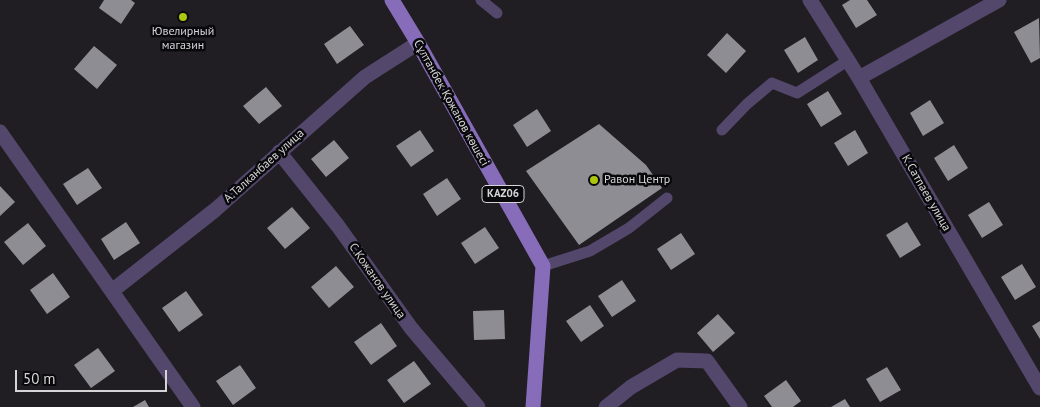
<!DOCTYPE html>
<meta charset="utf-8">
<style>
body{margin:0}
#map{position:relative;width:1040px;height:407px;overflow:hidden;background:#201e23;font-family:"PT Sans",sans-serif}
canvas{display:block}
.scale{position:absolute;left:15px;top:370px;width:152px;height:22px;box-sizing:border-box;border:2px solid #d5d4d7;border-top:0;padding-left:6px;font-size:15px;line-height:18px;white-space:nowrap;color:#d5d4d7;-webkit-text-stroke:4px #09090b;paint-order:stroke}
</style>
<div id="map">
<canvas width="1040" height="407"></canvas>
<div class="scale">50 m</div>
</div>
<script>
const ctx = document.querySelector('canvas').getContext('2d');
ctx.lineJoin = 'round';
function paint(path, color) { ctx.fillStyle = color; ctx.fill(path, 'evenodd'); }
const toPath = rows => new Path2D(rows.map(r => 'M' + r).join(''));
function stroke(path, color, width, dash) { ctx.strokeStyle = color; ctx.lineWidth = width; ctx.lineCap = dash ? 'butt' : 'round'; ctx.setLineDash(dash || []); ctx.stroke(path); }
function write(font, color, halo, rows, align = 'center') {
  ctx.font = font + ' "PT Sans",sans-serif'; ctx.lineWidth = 5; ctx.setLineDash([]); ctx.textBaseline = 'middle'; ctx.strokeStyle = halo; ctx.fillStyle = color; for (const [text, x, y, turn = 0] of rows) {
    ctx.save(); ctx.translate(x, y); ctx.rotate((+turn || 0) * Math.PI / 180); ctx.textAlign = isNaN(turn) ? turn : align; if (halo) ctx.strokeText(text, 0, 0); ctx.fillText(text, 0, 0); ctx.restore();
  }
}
paint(toPath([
 [104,0,131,0,135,3,121,24,99,8],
 [850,0,867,0,877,15,856,28,842,5],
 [1039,18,1040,58,1031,63,1014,32],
 [350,26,364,45,337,64,324,44],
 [727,33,746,51,726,73,707,55],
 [805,37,818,60,798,73,784,50],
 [94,46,117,65,97,89,74,69],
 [266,87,282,106,259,124,243,106],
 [828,91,842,114,821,127,807,104],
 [930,100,944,123,923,136,910,113],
 [537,109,551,131,527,147,513,125],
 [599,124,646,165,662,188,579,245,526,171],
 [420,130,434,151,411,167,396,146],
 [855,130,868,153,848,166,834,143],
 [334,140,349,158,326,177,311,159],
 [954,145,968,168,948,181,934,158],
 [88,168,102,188,77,205,63,184],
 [447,178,461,199,437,216,423,194],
 [0,186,15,202,0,216],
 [989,202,1003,225,982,238,968,215],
 [292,207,310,228,285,249,267,228],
 [126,222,140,243,114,260,101,239],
 [907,222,921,245,900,258,886,235],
 [28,223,46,246,23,265,4,242],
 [485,227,499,248,475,264,461,243],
 [681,233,695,254,671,270,657,249],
 [1022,264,1036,287,1015,300,1001,277],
 [336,266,354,287,329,308,311,287],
 [53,273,70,297,47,314,30,290],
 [622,280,636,301,612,317,598,296],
 [186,291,203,315,179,332,162,308],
 [590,305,604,326,581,342,566,321],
 [504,310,505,339,474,340,473,311],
 [718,314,735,333,713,352,697,333],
 [1040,321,1040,339,1032,326],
 [381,323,397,346,371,365,354,342],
 [98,348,115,371,91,388,74,365],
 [414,361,431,384,404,403,387,380],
 [240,365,256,388,233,405,216,381],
 [887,367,901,390,880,402,866,379],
 [786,380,801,401,793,407,772,407,764,396],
 [845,399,850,407,831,407],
 [145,400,149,407,133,407]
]), '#8e8d93');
stroke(toPath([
 [481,0,497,13],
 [722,130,747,104,772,83,797,93,847,61],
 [543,266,590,251,629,228,667,198]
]), '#53476c', 11);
stroke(toPath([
 [810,0,859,78,1040,388],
 [859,78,999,0],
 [0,132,193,407],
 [279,152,338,226,411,328,478,407],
 [112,291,215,210,365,77,418,43],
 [606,407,631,387,677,360,707,361,740,407]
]), '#53476c', 15);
stroke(toPath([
 [392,0,418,43,543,266,533,407]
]), '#876cba', 15);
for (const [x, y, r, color] of [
 [183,17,5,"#adc610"],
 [594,180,5,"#adc610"]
]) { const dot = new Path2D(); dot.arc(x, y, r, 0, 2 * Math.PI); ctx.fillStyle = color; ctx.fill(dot); stroke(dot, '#09090b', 2); }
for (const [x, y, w] of [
 [503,194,42]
]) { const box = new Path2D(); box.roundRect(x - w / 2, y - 8.5, w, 17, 4); ctx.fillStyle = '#09090b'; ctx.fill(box); stroke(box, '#d5d4d7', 1); }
write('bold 11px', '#d5d4d7', null, [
 ["KАZ06",503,194]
]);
write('12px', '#d5d4d7', '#09090b', [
 ["Ювелирный",183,32],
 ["магазин",183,46],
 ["Равон Центр",604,180,"left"]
]);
write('12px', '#d5d4d7', '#09090b', [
 ["Сұлтанбек Қожанов көшесі",451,103,61],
 ["А.Талканбаев улица",264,166,-42],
 ["К.Сатпаев улица",926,193,60],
 ["С.Кожанов улица",377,281,55]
]);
</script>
